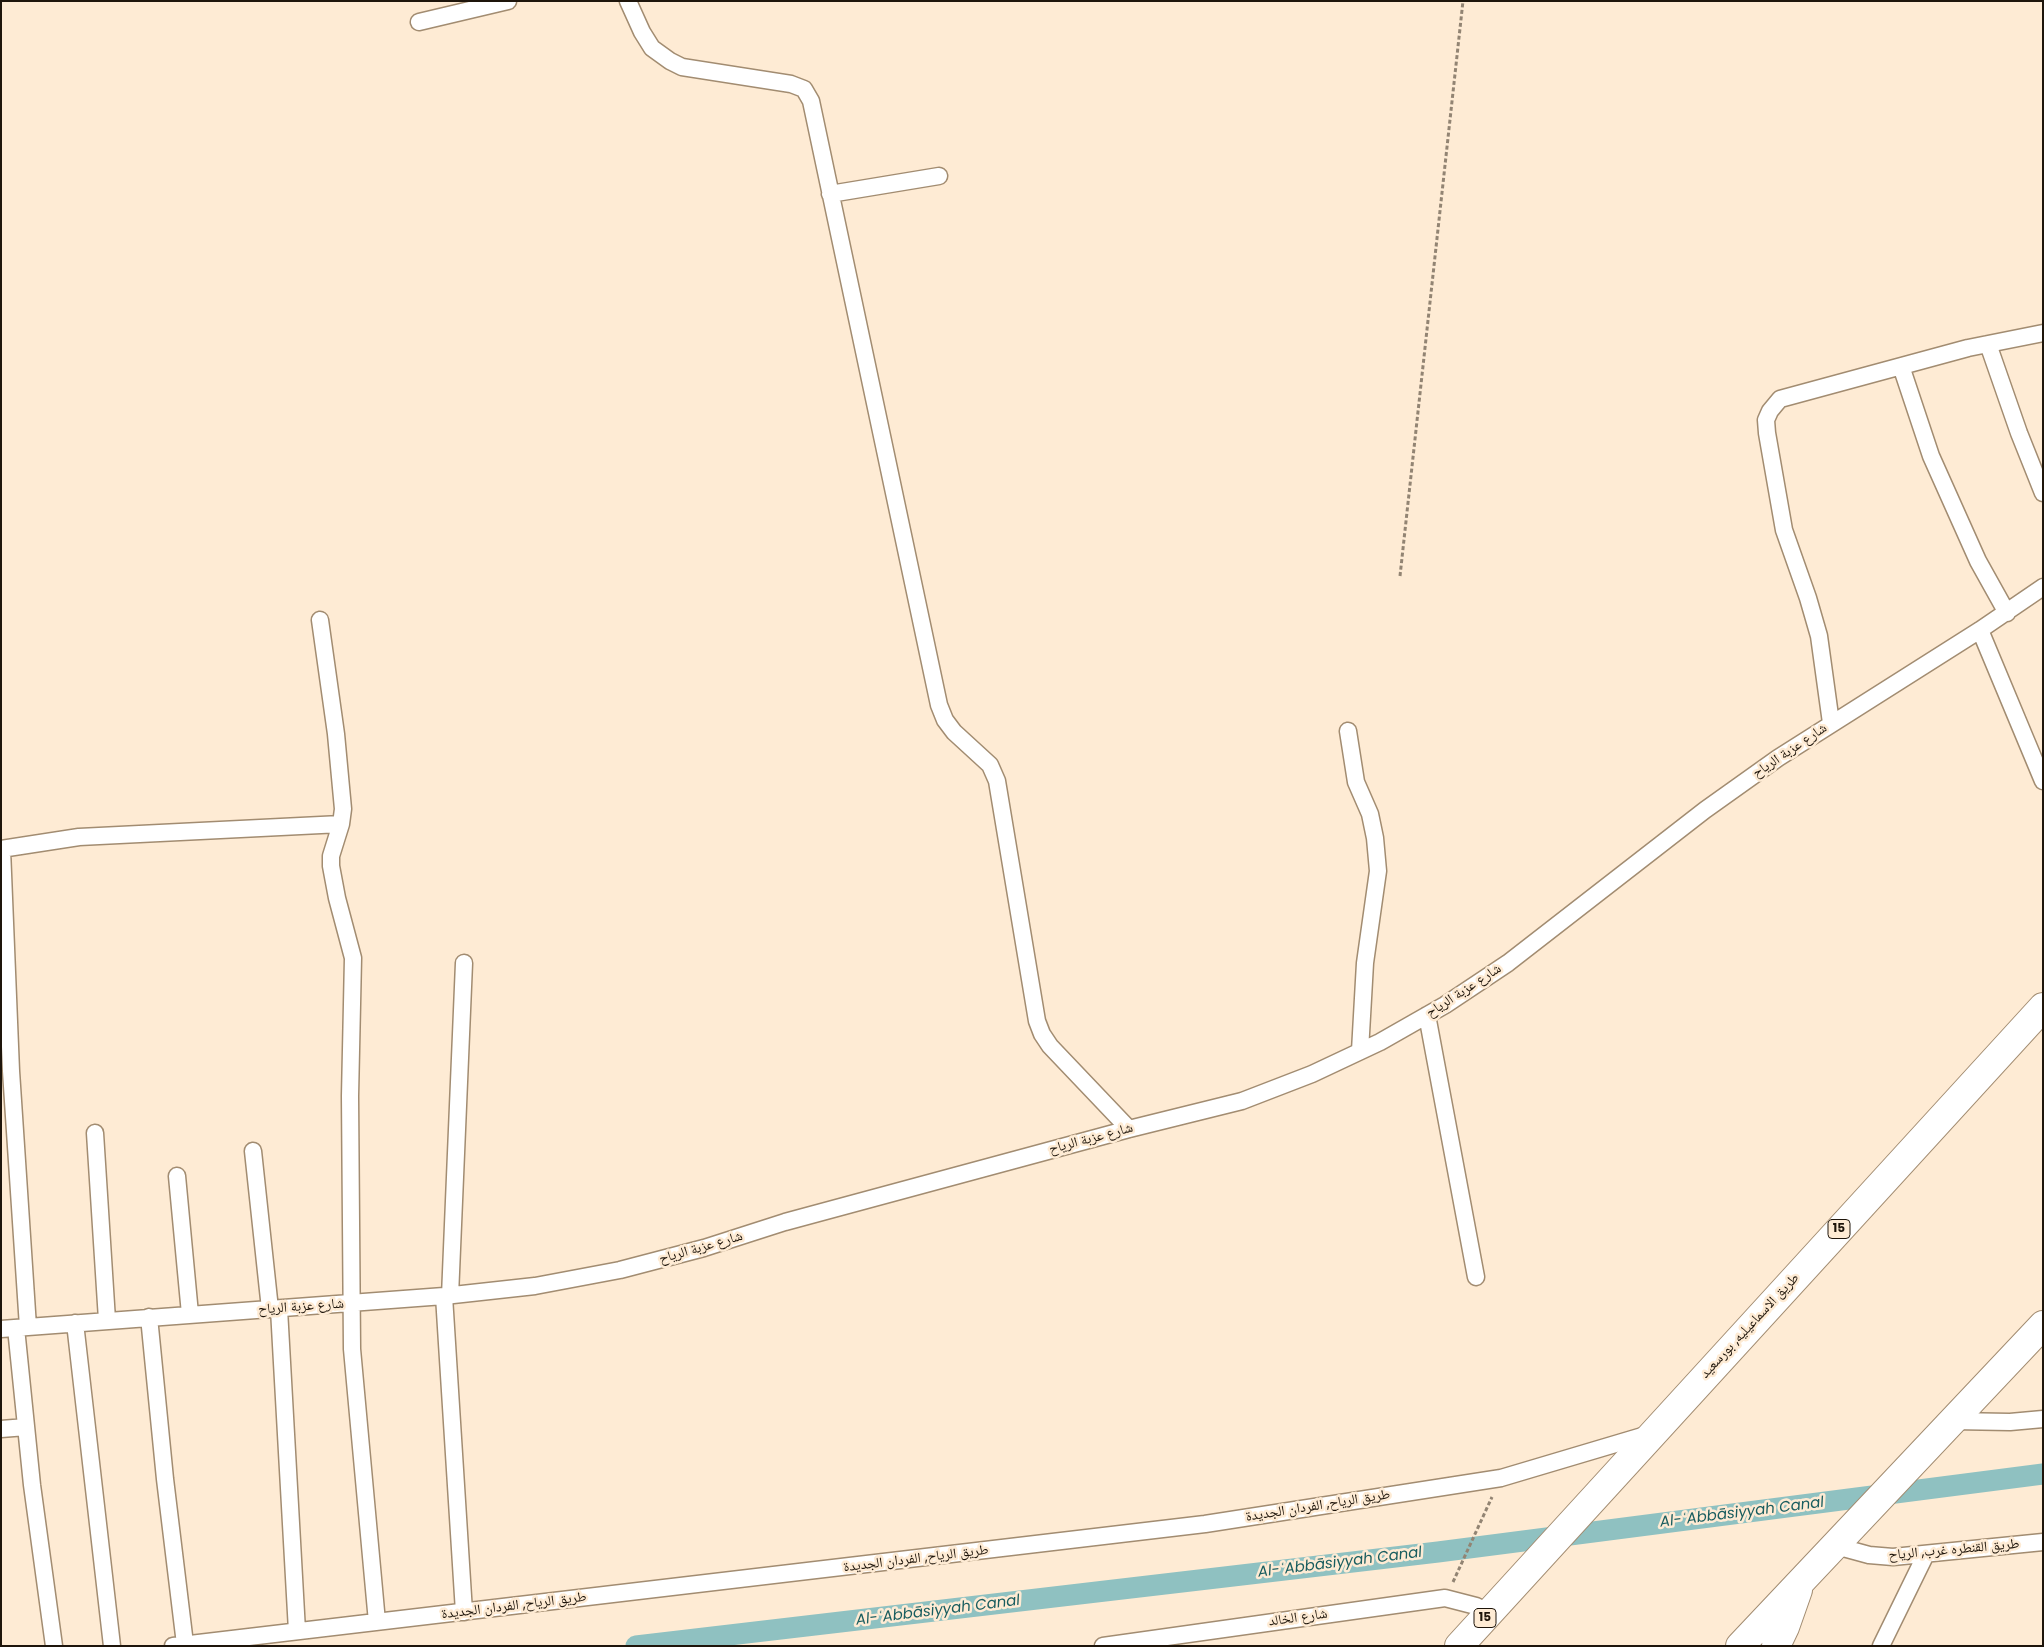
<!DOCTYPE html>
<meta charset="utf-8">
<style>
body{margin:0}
#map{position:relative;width:2044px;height:1647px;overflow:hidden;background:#feebd4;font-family:Poppins,sans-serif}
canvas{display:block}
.frame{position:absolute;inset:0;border:2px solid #1e150b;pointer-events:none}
</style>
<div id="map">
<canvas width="2044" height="1647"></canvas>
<div class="frame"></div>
</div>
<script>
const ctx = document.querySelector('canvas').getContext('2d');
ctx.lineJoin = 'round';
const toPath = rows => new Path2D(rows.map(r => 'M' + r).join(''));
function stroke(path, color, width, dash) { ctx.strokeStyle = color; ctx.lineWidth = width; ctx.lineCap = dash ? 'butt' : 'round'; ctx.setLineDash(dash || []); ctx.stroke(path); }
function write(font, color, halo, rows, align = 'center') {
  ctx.font = font + ' Poppins,"Noto Naskh Arabic",sans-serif'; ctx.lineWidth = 5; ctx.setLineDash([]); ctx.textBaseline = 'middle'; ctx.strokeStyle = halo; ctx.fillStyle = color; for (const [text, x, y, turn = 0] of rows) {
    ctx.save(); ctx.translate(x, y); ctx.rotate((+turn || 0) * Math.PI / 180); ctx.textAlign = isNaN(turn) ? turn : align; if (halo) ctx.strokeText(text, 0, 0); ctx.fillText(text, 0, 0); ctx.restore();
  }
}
stroke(toPath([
 [636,1646,1438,1552,2043,1474]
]), '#8fc1c1', 21);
const street = toPath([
 [628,1,642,32,652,48,670,61,682,67,791,84,804,89,811,101,939,705,945,720,954,732,990,765,997,781,1037,1021,1042,1034,1050,1046,1129,1129],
 [419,22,508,1],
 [830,194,939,176],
 [1988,344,2019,433,2043,493],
 [1901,366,1931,456,1978,561,2007,613],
 [320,620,336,734,343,809,341,824,331,856,331,866,337,898,353,958,350,1096,352,1349,377,1622],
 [1980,630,2043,781],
 [1831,723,1819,636,1808,598,1784,530,1767,433,1766,420,1770,411,1780,399,1968,348,2043,333],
 [1348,731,1356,782,1370,814,1375,838,1378,871,1365,963,1360,1051],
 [1,849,79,837,341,824],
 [2,849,11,1071,28,1327],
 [1427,1015,1476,1277],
 [95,1133,107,1320],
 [253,1151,270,1309],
 [177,1176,190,1314],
 [444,1296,464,1612],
 [450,1296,464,963],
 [279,1309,297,1631],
 [149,1317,165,1479,185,1644],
 [75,1323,112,1646],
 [16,1328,32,1485,54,1646],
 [1,1329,444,1296,535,1286,620,1270,704,1248,785,1222,1129,1129,1242,1101,1312,1074,1380,1042,1445,1005,1508,963,1705,810,1778,758,1980,630,2043,587],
 [1953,1421,2010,1422,2043,1419],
 [1,1429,26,1427],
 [1836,1546,1869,1555,1893,1557,2043,1542],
 [173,1646,1205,1524,1501,1478,1649,1434],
 [1103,1646,1445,1598,1476,1606,1490,1613],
 [1881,1646,1926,1554]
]);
const highway = toPath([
 [1459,1646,2043,1007],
 [1740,1646,2043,1325],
 [1776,1646,1785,1627,1798,1590]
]);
stroke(street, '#a28c71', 19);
stroke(highway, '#a28c71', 30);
stroke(toPath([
 [1400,576,1463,1],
 [1453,1582,1492,1497]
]), '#928473', 3, [4, 2.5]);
stroke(street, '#fff', 16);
stroke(highway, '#fff', 28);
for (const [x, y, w] of [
 [1839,1229,22],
 [1485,1618,22]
]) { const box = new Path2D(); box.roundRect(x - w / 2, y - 9.5, w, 19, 4); ctx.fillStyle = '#feebd4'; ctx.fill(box); stroke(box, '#1e150b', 1); }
write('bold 12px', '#1e150b', null, [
 ["15",1839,1229],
 ["15",1485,1618]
]);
write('14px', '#1e150b', '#feebd4', [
 ["شارع عزبة الرياح",1790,751,-34],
 ["شارع عزبة الرياح",1464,991,-33],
 ["شارع عزبة الرياح",1091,1139,-15],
 ["شارع عزبة الرياح",701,1248,-16],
 ["شارع عزبة الرياح",301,1307,-4],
 ["طريق الاسماعيليه, بورسعيد",1750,1326,-47],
 ["طريق الرياح, الفردان الجديدة",1318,1506,-9],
 ["طريق القنطره غرب, الرياح",1954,1550,-5],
 ["طريق الرياح, الفردان الجديدة",916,1559,-7],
 ["طريق الرياح, الفردان الجديدة",514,1606,-7],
 ["شارع الخالد",1298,1618,-8]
]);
write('italic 15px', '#195d5f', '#feebd4', [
 ["Al-ʿAbbāsiyyah Canal",1742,1513,-7],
 ["Al-ʿAbbāsiyyah Canal",1340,1563,-7],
 ["Al-ʿAbbāsiyyah Canal",938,1611,-7]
]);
</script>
